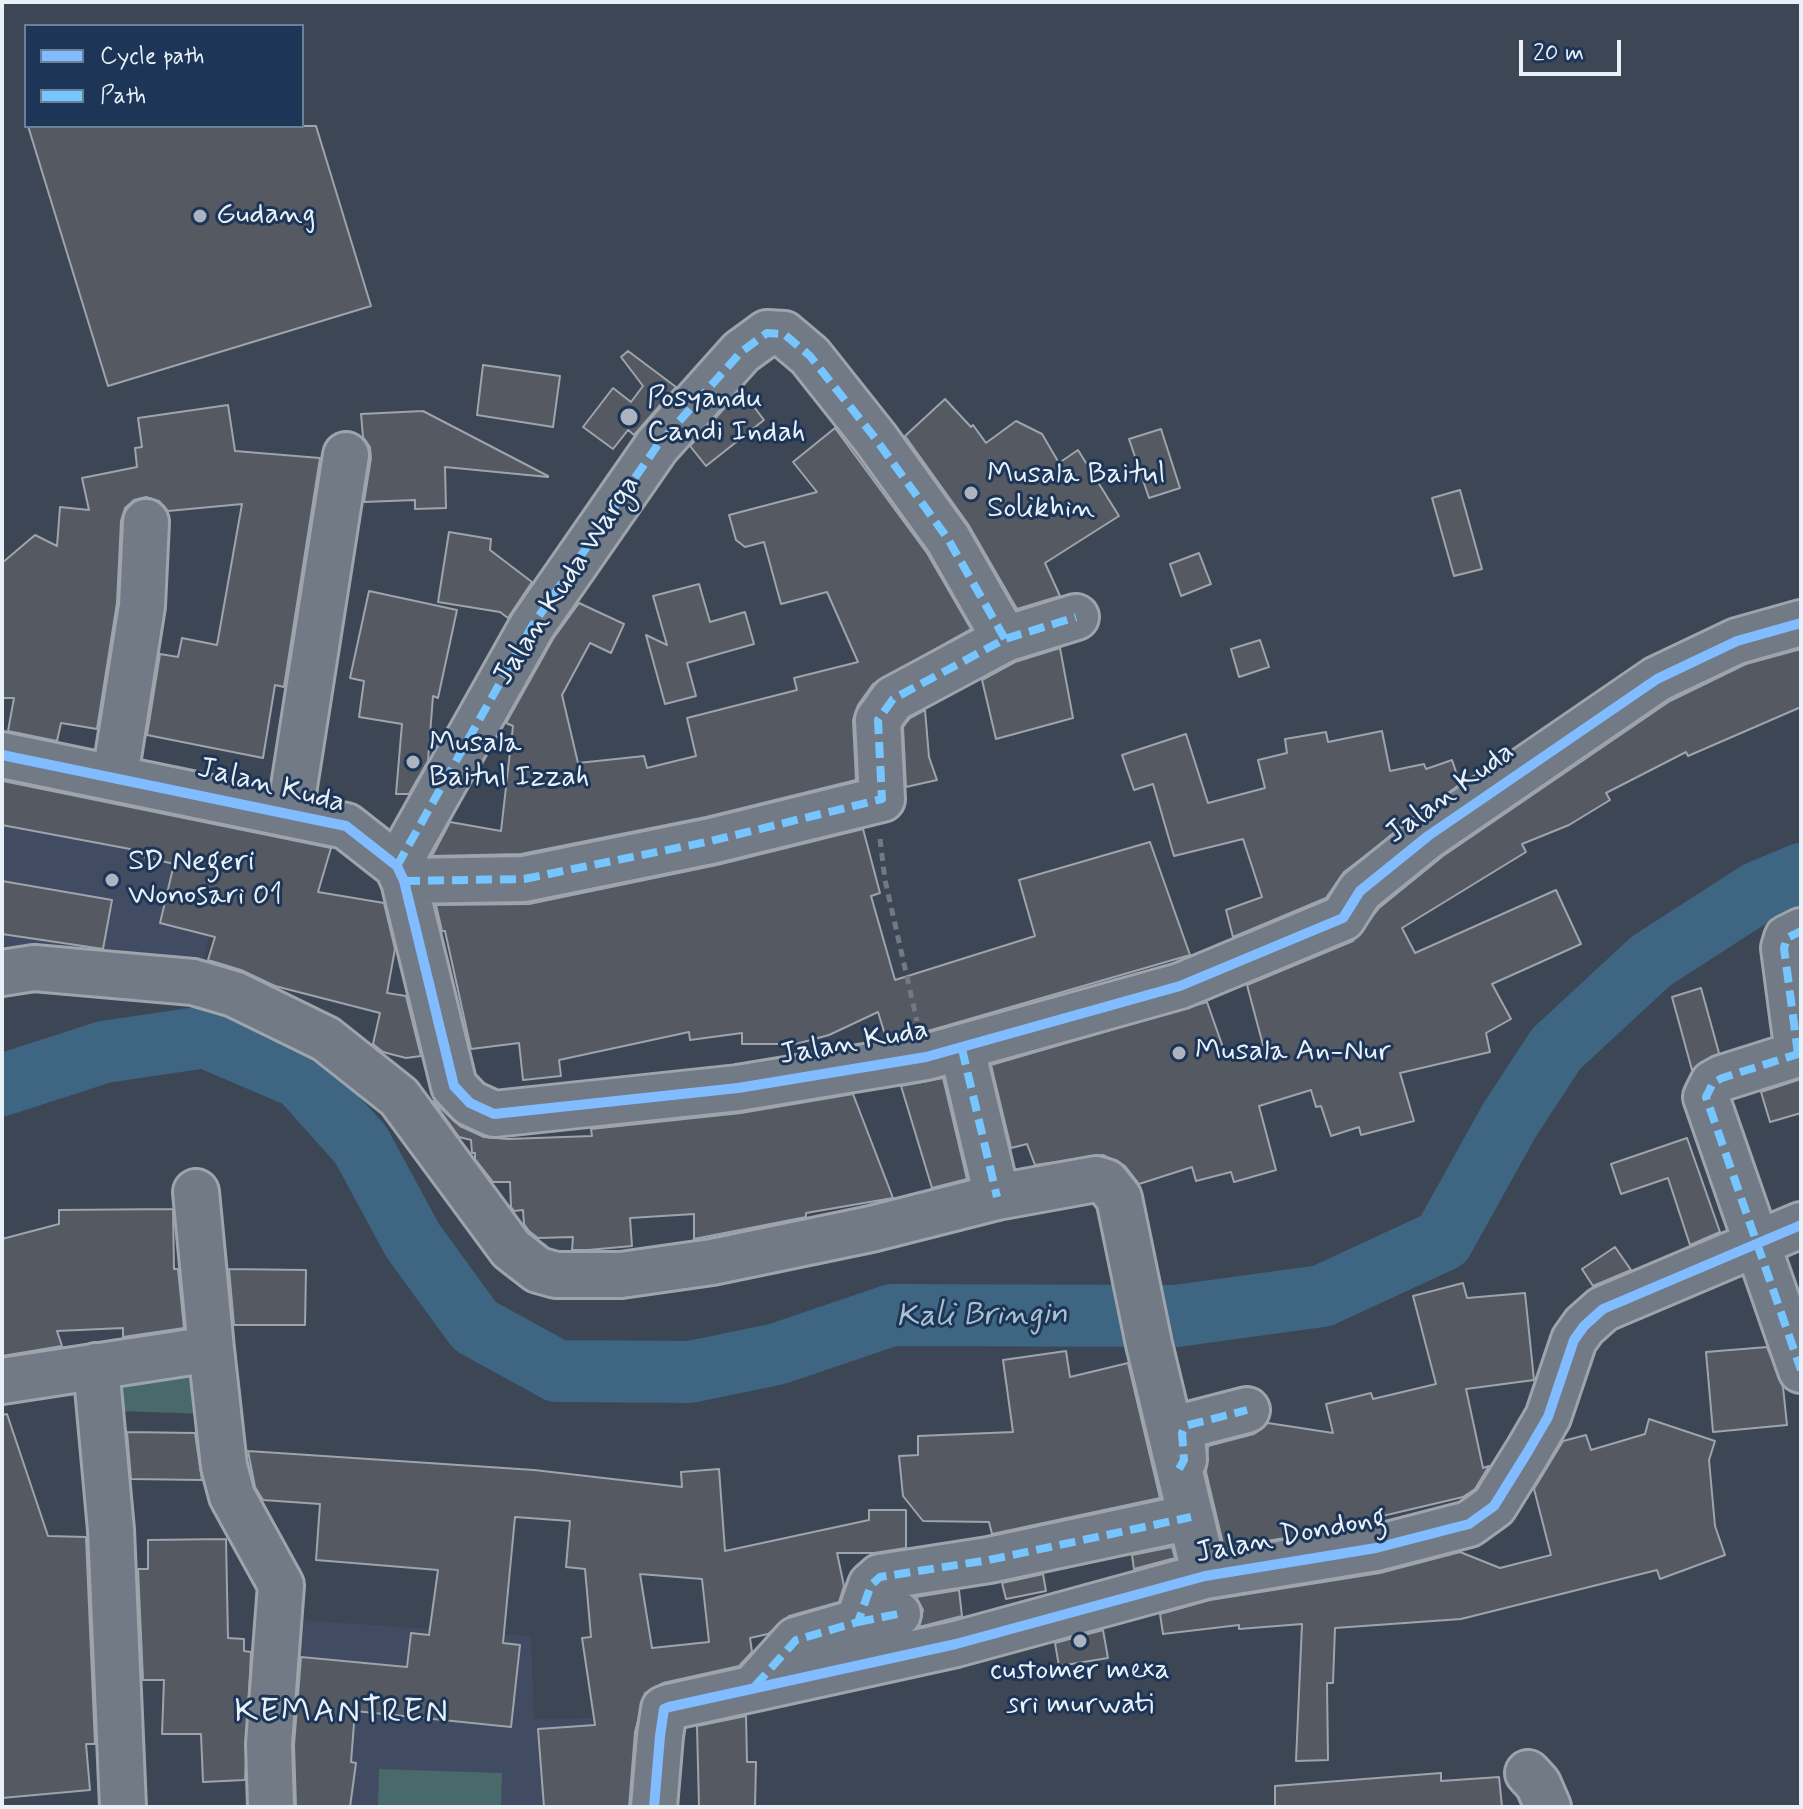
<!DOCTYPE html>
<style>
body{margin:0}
#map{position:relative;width:1803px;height:1809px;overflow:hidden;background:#3d4655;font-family:Mynerve,sans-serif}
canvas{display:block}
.frame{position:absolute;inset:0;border:4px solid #e8f1f8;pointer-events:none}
.legend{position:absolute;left:24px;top:24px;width:280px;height:104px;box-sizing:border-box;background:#1d3557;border:2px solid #6e8097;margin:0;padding:10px 14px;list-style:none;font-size:24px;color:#e8f1f8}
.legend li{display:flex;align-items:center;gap:16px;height:40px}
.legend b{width:40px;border:2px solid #6e8097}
.scale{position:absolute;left:1519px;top:40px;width:102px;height:36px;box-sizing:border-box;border:4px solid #e8f1f8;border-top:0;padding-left:10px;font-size:24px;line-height:28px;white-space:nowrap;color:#e8f1f8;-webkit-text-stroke:6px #1d3557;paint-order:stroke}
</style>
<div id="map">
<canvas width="1803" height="1809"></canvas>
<div class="frame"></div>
<ul class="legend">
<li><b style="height:10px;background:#80bcff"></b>Cycle path</li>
<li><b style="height:10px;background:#76c5fe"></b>Path</li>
</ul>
<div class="scale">20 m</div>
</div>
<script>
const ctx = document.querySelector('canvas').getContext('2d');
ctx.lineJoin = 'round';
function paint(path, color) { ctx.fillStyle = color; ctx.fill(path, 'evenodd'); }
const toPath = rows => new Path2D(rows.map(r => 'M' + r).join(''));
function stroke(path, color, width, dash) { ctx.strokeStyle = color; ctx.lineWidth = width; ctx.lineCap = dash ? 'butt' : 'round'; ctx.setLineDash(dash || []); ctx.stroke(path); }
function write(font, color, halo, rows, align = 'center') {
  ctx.font = font + ' Mynerve,sans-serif'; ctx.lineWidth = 6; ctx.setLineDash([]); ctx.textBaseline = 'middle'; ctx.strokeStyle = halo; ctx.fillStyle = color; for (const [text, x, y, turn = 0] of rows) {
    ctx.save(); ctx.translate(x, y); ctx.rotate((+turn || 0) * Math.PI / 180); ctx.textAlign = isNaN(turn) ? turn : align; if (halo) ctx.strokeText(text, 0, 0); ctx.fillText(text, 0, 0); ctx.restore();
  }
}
paint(toPath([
 [2,765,239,807,201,972,2,955],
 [272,1618,531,1636,534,1719,592,1718,598,1807,276,1807]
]), '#414c62');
paint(toPath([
 [119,1371,210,1374,209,1414,118,1411],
 [379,1769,502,1773,501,1807,378,1807]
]), '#4a696b');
stroke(toPath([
 [2,1085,104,1052,205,1037,301,1078,361,1145,413,1241,475,1326,557,1371,690,1372,777,1354,892,1315,1176,1316,1322,1296,1443,1240,1509,1121,1556,1049,1651,961,1758,892,1801,874]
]), '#3e6581', 62);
const building = toPath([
 [28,126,316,126,371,306,108,386,28,126],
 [628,351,676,387,634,435,628,430,613,449,583,427,613,388,631,402,643,386,621,357,628,351],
 [483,365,560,376,553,427,477,415,483,365],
 [741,390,764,420,706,466,690,446,741,390],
 [945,399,971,427,973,425,986,443,1016,421,1042,434,1059,463,1078,450,1119,516,1045,563,1060,596,1017,609,968,524,905,436,945,399],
 [228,405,235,451,320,458,284,687,275,685,263,758,147,735,160,654,178,657,182,638,217,645,242,504,168,511,159,501,146,497,134,500,125,508,121,521,117,603,97,729,61,723,57,741,8,731,14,698,2,698,2,563,35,535,57,546,60,507,89,510,82,478,137,467,135,448,142,447,138,418,228,405],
 [423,411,548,476,548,477,445,467,446,508,415,509,415,500,364,502,371,458,370,447,363,437,361,414,423,411],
 [835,428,927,553,971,629,873,684,858,705,853,720,856,780,706,817,521,854,432,856,450,822,501,831,513,726,506,723,553,639,579,603,624,624,611,653,590,643,562,695,578,763,644,756,647,768,696,756,687,718,797,690,794,678,858,662,827,592,781,604,764,542,745,547,736,540,729,515,817,492,793,462,835,428],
 [1161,429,1180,488,1149,498,1129,439,1161,429],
 [1460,490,1482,569,1454,576,1432,498,1460,490],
 [449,532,491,539,490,550,532,582,508,618,500,612,438,602,449,532],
 [1199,553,1211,584,1181,596,1170,564,1199,553],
 [699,584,710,622,745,612,754,644,687,663,696,696,665,704,646,635,667,645,653,596,699,584],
 [369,591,457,610,438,698,433,696,428,761,409,794,396,794,402,724,359,717,364,681,350,678,369,591],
 [1260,640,1269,667,1239,677,1231,649,1260,640],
 [1060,648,1073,718,996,739,982,680,1015,662,1060,648],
 [1801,649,1801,707,1688,756,1686,752,1606,793,1610,800,1569,825,1522,844,1526,852,1402,928,1415,953,1556,890,1581,944,1492,984,1511,1019,1486,1033,1490,1052,1400,1073,1414,1121,1361,1135,1359,1127,1331,1136,1321,1106,1316,1107,1311,1090,1259,1106,1276,1170,1234,1182,1231,1172,1196,1181,1192,1167,1139,1184,1125,1166,1103,1155,1035,1165,1027,1144,1011,1148,991,1065,1207,1002,1226,1056,1263,1045,1247,985,1353,941,1379,908,1443,856,1670,701,1746,664,1801,649],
 [925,710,929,757,937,780,906,787,903,727,910,718,925,710],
 [1382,731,1390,771,1424,764,1426,769,1452,760,1460,784,1344,872,1326,898,1233,937,1226,910,1262,897,1243,839,1174,856,1153,784,1134,790,1122,755,1186,734,1208,803,1265,788,1258,760,1287,753,1285,739,1326,732,1328,742,1382,731],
 [3,781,331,848,318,892,384,903,395,949,387,993,406,996,421,1056,406,1058,383,1052,373,1044,380,1013,275,986,241,970,208,960,215,937,160,923,174,864,129,853,130,849,2,825,3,781],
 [863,829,880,893,871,896,895,980,1035,936,1019,880,1150,842,1190,955,921,1033,886,1038,878,1012,829,1035,796,1044,742,1044,742,1033,690,1040,689,1032,559,1060,561,1076,523,1080,519,1043,471,1049,445,931,442,931,436,905,529,904,717,865,863,829],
 [2,881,112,900,103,949,2,934,2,881],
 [1701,988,1719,1053,1692,1070,1672,997,1701,988],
 [943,1078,967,1179,932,1188,901,1086,943,1078],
 [1801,1079,1801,1113,1770,1122,1761,1092,1801,1079],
 [853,1094,893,1198,806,1213,806,1217,694,1239,694,1214,630,1218,632,1246,588,1250,572,1250,573,1237,538,1238,529,1231,524,1224,523,1210,514,1211,511,1207,510,1182,493,1182,475,1159,475,1153,472,1153,471,1140,459,1137,433,1101,460,1126,484,1137,508,1139,592,1136,591,1129,741,1113,853,1094],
 [1687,1138,1720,1232,1690,1245,1668,1178,1621,1194,1611,1164,1687,1138],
 [173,1209,174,1269,178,1269,184,1328,123,1337,123,1328,57,1331,62,1346,2,1356,2,1239,59,1224,59,1210,173,1209],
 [1615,1247,1631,1270,1593,1286,1582,1269,1615,1247],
 [229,1269,306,1270,305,1325,234,1325,229,1269],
 [1463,1283,1467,1298,1525,1293,1534,1380,1466,1389,1483,1468,1489,1466,1475,1489,1463,1497,1374,1518,1381,1521,1371,1524,1224,1548,1206,1472,1208,1446,1254,1434,1268,1423,1333,1433,1326,1404,1371,1393,1373,1399,1436,1384,1413,1296,1463,1283],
 [1767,1347,1783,1387,1787,1425,1713,1432,1706,1352,1767,1347],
 [1066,1351,1070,1377,1128,1363,1160,1498,992,1534,989,1522,923,1521,903,1496,899,1456,918,1455,918,1436,1013,1432,1003,1360,1066,1351],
 [7,1414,48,1536,86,1537,95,1744,86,1744,90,1790,2,1798,2,1415,7,1414],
 [1649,1419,1715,1441,1709,1460,1715,1526,1725,1555,1660,1579,1657,1570,1461,1619,1335,1628,1333,1683,1327,1683,1328,1760,1296,1761,1302,1624,1239,1629,1239,1625,1163,1634,1160,1614,1210,1600,1380,1573,1460,1552,1500,1568,1551,1555,1534,1489,1563,1441,1586,1435,1591,1450,1645,1434,1649,1419],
 [127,1432,195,1433,202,1480,131,1479,127,1432],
 [248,1451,534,1470,682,1487,681,1472,719,1469,725,1551,869,1520,869,1510,906,1510,906,1548,874,1553,837,1553,844,1586,839,1602,789,1616,768,1634,750,1638,752,1652,739,1666,663,1683,645,1693,635,1732,629,1807,544,1807,538,1729,595,1725,582,1638,591,1637,585,1569,566,1567,570,1521,515,1517,503,1643,520,1645,511,1727,355,1711,351,1762,356,1763,350,1807,296,1807,294,1745,301,1657,407,1667,411,1633,429,1635,438,1570,316,1560,320,1504,263,1500,255,1487,248,1451],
 [640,1574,702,1579,709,1642,652,1648,640,1574],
 [226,1539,228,1638,244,1639,244,1651,251,1652,245,1780,203,1782,201,1734,162,1734,164,1680,143,1680,138,1569,148,1569,148,1540,226,1539],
 [1172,1547,1175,1558,1134,1569,1132,1555,1172,1547],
 [1043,1574,1046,1591,1006,1599,1002,1583,1043,1574],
 [959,1590,962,1616,919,1627,923,1610,916,1597,959,1590],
 [1103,1630,1108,1658,1059,1666,1055,1643,1103,1630],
 [746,1716,747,1762,756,1762,755,1807,699,1807,697,1726,746,1716],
 [1441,1773,1441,1781,1499,1777,1502,1807,1275,1807,1275,1786,1441,1773]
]);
paint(building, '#555962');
stroke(building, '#9ea4ac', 2);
const minor = toPath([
 [2,755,346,826,397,866,404,881,454,1086,470,1103,494,1114,738,1088,926,1057,1180,986,1343,918,1360,891,1428,836,1657,679,1737,641,1801,623],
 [115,776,142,606,146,522],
 [290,812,346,455],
 [397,866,532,626,657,446,741,352,767,333,784,334,810,356,875,438,948,539,1005,639],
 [404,881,524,879,711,841,882,799,878,720,893,699,1005,639,1076,617],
 [2,973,34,968,193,982,234,994,326,1039,399,1097,511,1249,538,1270,556,1275,621,1275,712,1262,871,1229,997,1197,1096,1179,1106,1182,1119,1198,1149,1344,1205,1576],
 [962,1049,997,1197],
 [1801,1053,1722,1078,1713,1083,1706,1097,1801,1370],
 [1798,1054,1784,948,1787,938,1801,931],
 [196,1192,211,1349],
 [96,1366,111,1530,123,1807],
 [2,1381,211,1349,224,1466,232,1496,281,1585,269,1744,271,1807],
 [1179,1469,1184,1460,1182,1433,1185,1426,1247,1410],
 [858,1622,898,1614],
 [755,1686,796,1640,858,1622,871,1585,880,1577,989,1560,1191,1517],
 [1528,1773,1538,1784,1548,1807],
 [654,1807,660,1736,664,1709,669,1707,956,1644,1205,1576,1376,1548,1469,1524,1494,1506,1527,1453,1548,1417,1574,1340,1584,1326,1603,1309,1801,1225]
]);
stroke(minor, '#9ea4ac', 50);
stroke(toPath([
 [880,839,885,880,917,1021]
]), '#727982', 5, [8, 6]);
stroke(minor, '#727a85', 44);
stroke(toPath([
 [397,866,532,626,657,446,741,352,767,333,784,334,810,356,875,438,948,539,1005,639],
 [404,881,524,879,711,841,882,799,878,720,893,699,1005,639,1076,617],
 [962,1049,997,1197],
 [1801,1053,1722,1078,1713,1083,1706,1097,1801,1370],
 [1798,1054,1784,948,1787,938,1801,931],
 [1179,1469,1184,1460,1182,1433,1185,1426,1247,1410],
 [858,1622,898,1614],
 [755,1686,796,1640,858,1622,871,1585,880,1577,989,1560,1191,1517]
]), '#76c5fe', 8, [16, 8]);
stroke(toPath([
 [2,755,346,826,397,866,404,881,454,1086,470,1103,494,1114,738,1088,926,1057,1180,986,1343,918,1360,891,1428,836,1657,679,1737,641,1801,623],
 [654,1807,660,1736,664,1709,669,1707,956,1644,1205,1576,1376,1548,1469,1524,1494,1506,1527,1453,1548,1417,1574,1340,1584,1326,1603,1309,1801,1225]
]), '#80bcff', 10);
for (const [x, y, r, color] of [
 [200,216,8,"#acb5bf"],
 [629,417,10,"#acb5bf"],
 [971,493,8,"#acb5bf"],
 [413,762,8,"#acb5bf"],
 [112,880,8,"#acb5bf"],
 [1179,1053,8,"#acb5bf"],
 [1080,1641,8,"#acb5bf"]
]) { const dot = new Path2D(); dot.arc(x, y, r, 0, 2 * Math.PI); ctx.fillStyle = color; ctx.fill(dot); stroke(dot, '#1d3557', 3); }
write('30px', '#e8f1f8', '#1d3557', [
 ["Gudang",216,216],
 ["Posyandu",647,400],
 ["Candi Indah",647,434],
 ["Musala Baitul",987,476],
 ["Solikhin",987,510],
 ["Musala",429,745],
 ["Baitul Izzah",429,779],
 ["SD Negeri",128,863],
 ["Wonosari 01",128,897],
 ["Musala An-Nur",1195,1053],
 ["customer mexa",1080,1672,"center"],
 ["sri murwati",1080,1706,"center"]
], 'left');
write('30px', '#e8f1f8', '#1d3557', [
 ["Jalan Kuda Warga",568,581,-57],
 ["Jalan Kuda",271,787,14],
 ["Jalan Kuda",1451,794,-36],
 ["Jalan Kuda",854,1044,-10],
 ["Jalan Dondong",1291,1537,-11]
]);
write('italic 32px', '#acc1d0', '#1d3557', [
 ["Kali Bringin",982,1317,-1]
]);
ctx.letterSpacing = '2px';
write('34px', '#e8f1f8', '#1d3557', [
 ["KEMANTREN",342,1714]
]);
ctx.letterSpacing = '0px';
</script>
